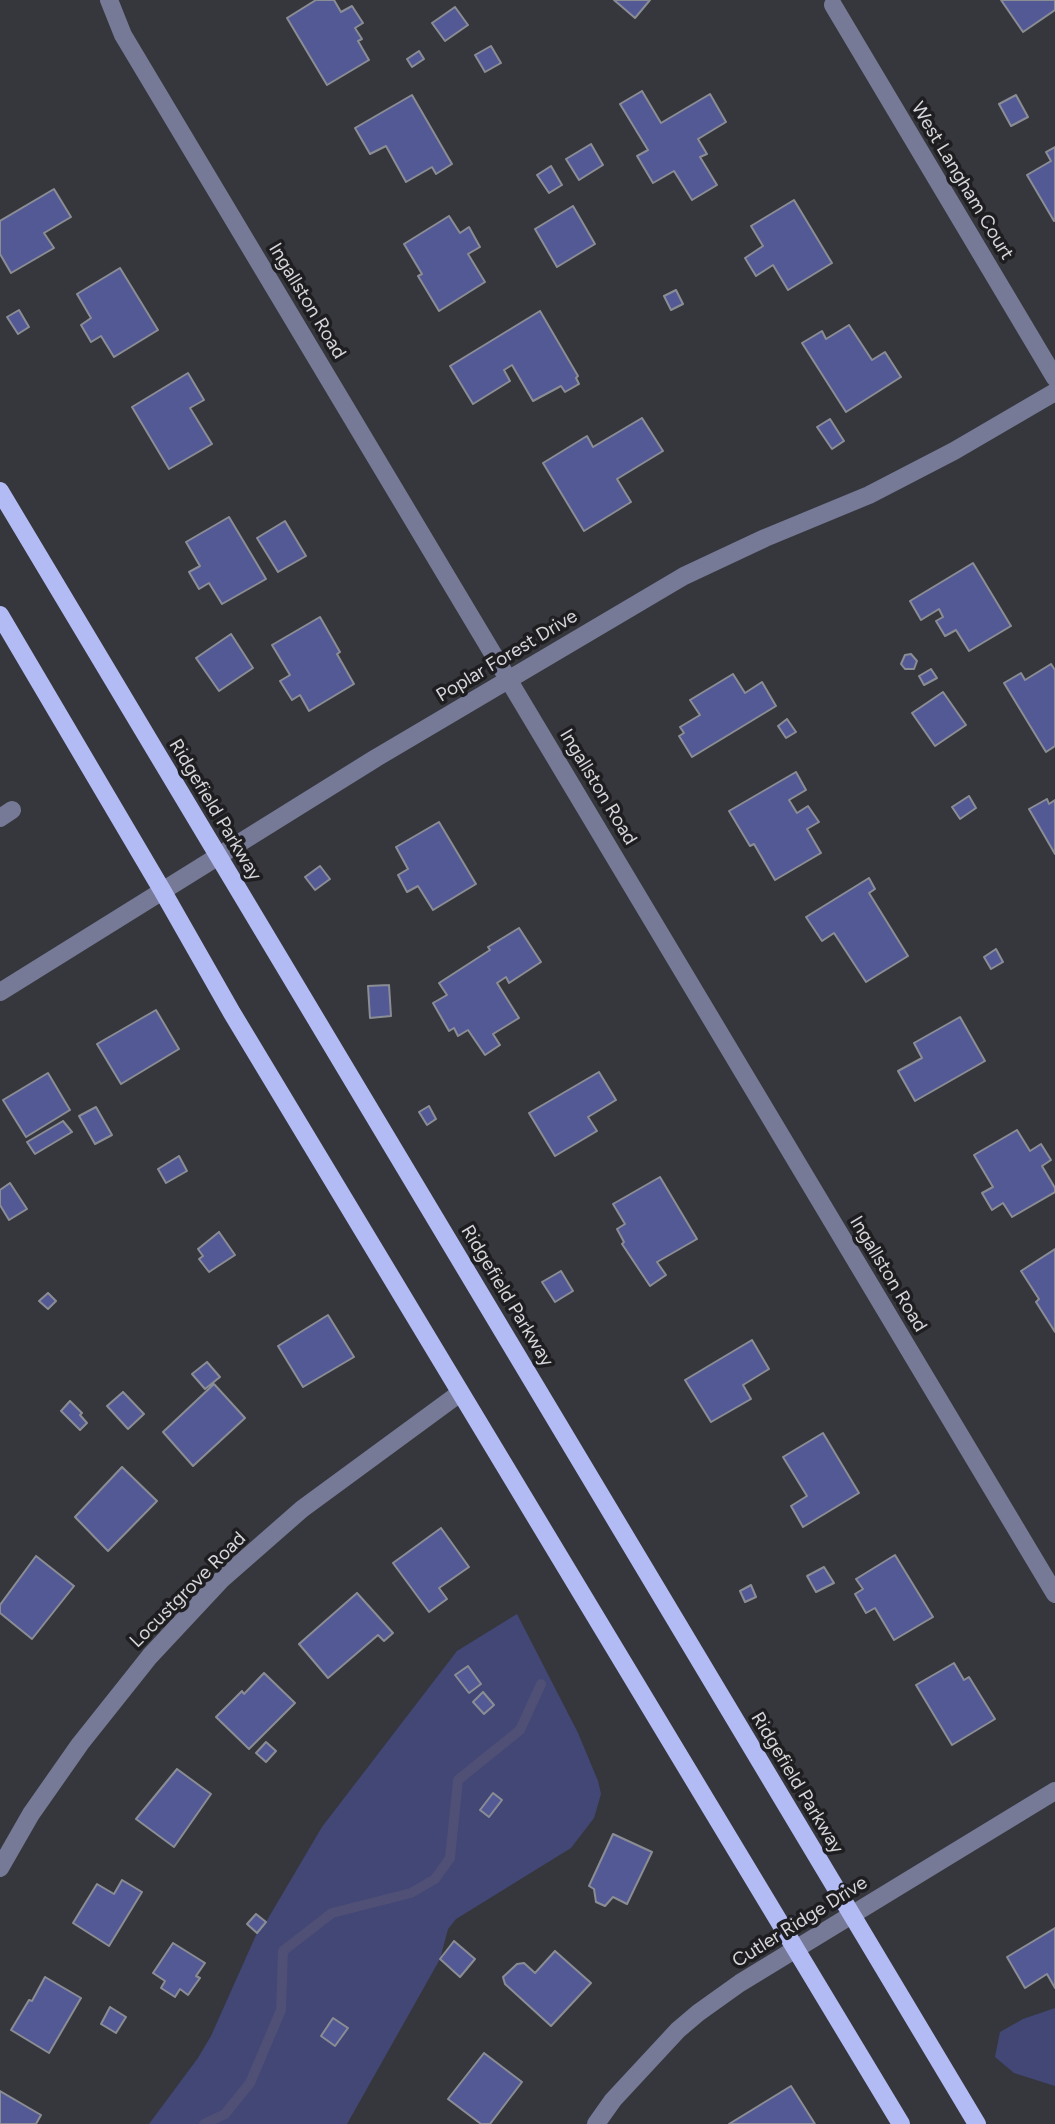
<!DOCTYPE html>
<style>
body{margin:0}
canvas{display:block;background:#36373d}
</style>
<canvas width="1055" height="2124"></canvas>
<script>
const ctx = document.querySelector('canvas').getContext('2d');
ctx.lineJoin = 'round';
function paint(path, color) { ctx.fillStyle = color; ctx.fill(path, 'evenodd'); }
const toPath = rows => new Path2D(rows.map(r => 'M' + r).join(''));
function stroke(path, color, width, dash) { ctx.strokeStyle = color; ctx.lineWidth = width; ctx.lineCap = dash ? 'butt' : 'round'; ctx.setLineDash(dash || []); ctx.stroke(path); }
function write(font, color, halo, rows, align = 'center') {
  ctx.font = font + ' Figtree,sans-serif'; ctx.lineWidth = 7; ctx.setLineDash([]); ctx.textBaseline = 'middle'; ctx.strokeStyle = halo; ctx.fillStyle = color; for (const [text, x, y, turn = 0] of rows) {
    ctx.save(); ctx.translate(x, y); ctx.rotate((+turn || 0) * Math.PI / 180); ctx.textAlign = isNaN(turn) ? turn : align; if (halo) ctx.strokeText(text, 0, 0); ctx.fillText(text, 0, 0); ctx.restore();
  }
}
paint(toPath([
 [517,1614,578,1733,598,1781,601,1794,594,1818,571,1848,456,1919,448,1929,440,1959,347,2124,149,2124,198,2058,211,2036,257,1933,266,1922,322,1827,457,1651],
 [1055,2008,1055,2086,1014,2073,995,2057,1000,2032,1023,2019]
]), '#424775');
stroke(toPath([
 [204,2124,225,2114,250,2083,281,2010,283,1951,332,1913,411,1893,435,1879,450,1858,458,1780,520,1730,541,1684]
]), '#504f76', 10);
const building = toPath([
 [316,0,334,0,341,12,352,6,363,23,355,28,362,39,358,41,369,60,327,85,287,18,316,0],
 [614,0,650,0,635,18,614,0],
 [1001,0,1055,0,1055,10,1023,32,1001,0],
 [455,7,468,25,445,41,432,23,455,7],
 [491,46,501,63,485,72,475,55,491,46],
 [419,51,424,59,412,67,407,59,419,51],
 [642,91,661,123,710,94,726,122,698,139,707,154,700,157,717,185,692,200,674,171,653,183,637,156,648,150,620,104,642,91],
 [412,95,452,164,436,174,432,167,406,182,386,146,370,154,355,128,412,95],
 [1016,95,1028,117,1011,126,999,104,1016,95],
 [591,144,603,165,579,180,566,159,591,144],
 [1055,147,1055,220,1054,221,1027,175,1051,161,1046,152,1055,147],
 [551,166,562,185,549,193,537,175,551,166],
 [54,189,71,217,44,233,54,248,11,273,0,254,0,221,54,189],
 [794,200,832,263,788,290,773,265,756,276,745,258,763,246,751,226,794,200],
 [573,206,595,244,557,267,535,229,573,206],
 [449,216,460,233,469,227,480,247,468,254,485,282,439,311,418,276,422,274,404,244,449,216],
 [120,268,158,330,114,357,101,336,91,342,81,325,91,318,77,294,120,268],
 [676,290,683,304,671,310,664,296,676,290],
 [19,310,29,327,18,334,7,317,19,310],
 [540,311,578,376,576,378,579,384,565,392,561,386,533,401,512,365,504,370,510,381,473,404,450,366,540,311],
 [849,325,872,360,885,352,901,377,846,412,802,343,822,331,826,339,849,325],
 [188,373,204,400,190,408,212,444,169,469,132,407,188,373],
 [642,418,663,451,617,479,631,502,584,531,543,463,587,436,593,447,642,418],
 [830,419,844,441,832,449,817,427,830,419],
 [229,517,266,579,222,604,209,583,199,589,189,572,200,566,186,542,229,517],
 [285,521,306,556,278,572,257,538,285,521],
 [973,563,1011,626,969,651,956,630,945,636,936,621,943,617,939,609,921,620,910,601,973,563],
 [320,617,340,652,337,654,354,684,309,711,300,695,292,700,280,681,290,675,272,645,320,617],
 [231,634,253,668,219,691,196,658,231,634],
 [911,654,917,661,914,669,905,669,901,664,905,655,911,654],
 [1051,664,1055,670,1055,746,1046,752,1004,683,1021,673,1025,680,1051,664],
 [931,669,937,678,924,685,919,676,931,669],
 [733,674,745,693,762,682,776,706,692,757,679,736,684,733,680,727,700,715,690,700,733,674],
 [943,692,966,725,935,746,912,713,943,692],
 [787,719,796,732,786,738,778,726,787,719],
 [796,772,806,790,789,800,797,813,808,806,819,822,807,829,821,853,775,880,754,844,750,846,729,811,796,772],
 [969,796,976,808,960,819,952,807,969,796],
 [1047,799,1049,804,1055,800,1055,854,1029,809,1047,799],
 [439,822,476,884,433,910,418,886,407,892,398,875,408,869,396,847,439,822],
 [320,866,330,879,315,890,305,877,320,866],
 [869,878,875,889,869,893,908,956,866,982,834,933,822,941,806,917,869,878],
 [519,928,541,962,509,983,506,977,497,983,519,1018,493,1034,500,1045,485,1055,468,1030,458,1036,454,1028,449,1031,433,1003,447,995,439,983,490,950,488,947,519,928],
 [996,949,1003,962,991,969,984,957,996,949],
 [389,985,391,1016,370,1018,368,986,389,985],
 [156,1010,179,1049,121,1084,97,1044,156,1010],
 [960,1017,985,1061,915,1101,898,1071,922,1058,914,1043,960,1017],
 [599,1072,616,1100,588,1117,597,1131,555,1156,529,1113,599,1072],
 [48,1073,70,1110,26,1137,3,1100,48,1073],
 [429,1106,436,1119,427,1125,419,1112,429,1106],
 [96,1107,112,1135,95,1144,79,1116,96,1107],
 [63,1121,72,1132,35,1154,27,1142,63,1121],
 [1017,1130,1030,1151,1041,1144,1051,1160,1042,1166,1055,1188,1055,1192,1012,1217,1003,1203,992,1210,982,1193,993,1187,974,1155,1017,1130],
 [179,1156,187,1171,166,1183,158,1169,179,1156],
 [660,1177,697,1239,657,1262,666,1275,650,1286,622,1244,624,1242,617,1229,625,1224,613,1204,660,1177],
 [10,1183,27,1209,9,1220,0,1205,0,1190,10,1183],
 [219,1232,235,1255,209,1272,199,1259,203,1256,198,1249,219,1232],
 [1055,1249,1055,1332,1036,1302,1039,1299,1021,1271,1055,1249],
 [561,1271,573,1291,555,1302,542,1282,561,1271],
 [48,1293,56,1301,48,1309,39,1301,48,1293],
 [328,1315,354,1357,303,1387,278,1346,328,1315],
 [752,1340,769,1369,743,1385,751,1399,711,1422,685,1380,752,1340],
 [207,1362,220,1377,205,1389,192,1374,207,1362],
 [214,1384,245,1418,193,1466,163,1432,214,1384],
 [123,1392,144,1414,128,1429,107,1406,123,1392],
 [70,1401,82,1413,80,1415,87,1423,80,1430,61,1411,70,1401],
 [823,1433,859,1493,803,1527,791,1506,807,1496,783,1457,823,1433],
 [122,1467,157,1501,108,1551,75,1517,122,1467],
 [441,1528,469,1567,439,1588,447,1599,429,1612,393,1563,441,1528],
 [895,1555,933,1617,894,1640,875,1608,866,1613,855,1594,863,1589,856,1579,895,1555],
 [36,1556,74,1586,32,1639,0,1613,0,1605,36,1556],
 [824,1567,834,1583,816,1592,807,1576,824,1567],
 [751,1585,756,1597,745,1602,740,1591,751,1585],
 [357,1593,393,1633,384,1641,378,1635,328,1678,299,1644,357,1593],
 [954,1663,964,1680,969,1677,995,1719,952,1745,916,1685,954,1663],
 [468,1666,481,1684,469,1693,455,1675,468,1666],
 [264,1673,295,1703,249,1749,216,1717,242,1691,244,1694,264,1673],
 [483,1692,494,1705,484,1714,473,1702,483,1692],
 [266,1742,276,1751,266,1762,256,1753,266,1742],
 [177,1769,211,1794,174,1847,136,1819,177,1769],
 [493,1793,502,1800,489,1817,480,1810,493,1793],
 [613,1834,652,1852,627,1904,613,1897,605,1906,596,1902,594,1889,589,1886,613,1834],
 [122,1880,142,1892,109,1946,73,1923,97,1884,114,1894,122,1880],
 [256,1914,266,1922,257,1933,247,1924,256,1914],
 [1055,1928,1055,1988,1047,1974,1025,1988,1007,1957,1055,1928],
 [454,1941,475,1959,460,1977,440,1959,454,1941],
 [173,1943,205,1963,196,1976,200,1978,188,1995,180,1989,175,1997,161,1988,165,1981,153,1973,173,1943],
 [555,1951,591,1983,551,2026,505,1984,503,1977,517,1964,524,1963,535,1973,555,1951],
 [45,1977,81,1998,49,2053,11,2030,29,2000,32,2001,45,1977],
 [110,2007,126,2017,116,2033,101,2024,110,2007],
 [333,2018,348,2028,335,2046,321,2036,333,2018],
 [484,2053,522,2082,490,2124,481,2124,448,2099,484,2053],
 [791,2086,815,2124,729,2124,791,2086],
 [0,2091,41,2115,36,2124,0,2124,0,2091]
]);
paint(building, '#535994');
stroke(building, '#8b8d94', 2);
stroke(toPath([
 [109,0,123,35,1055,1594],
 [833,5,1055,378],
 [0,818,12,810],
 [0,992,376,758,684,576,765,538,869,495,954,451,1055,392],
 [0,1868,31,1814,80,1744,150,1656,221,1580,302,1509,460,1393],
 [596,2124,613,2100,678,2030,698,2013,740,1983,1055,1791]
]), '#767a96', 18);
stroke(toPath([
 [0,491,977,2124],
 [0,615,162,890,232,1013,901,2124]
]), '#b3bbf5', 18);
write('19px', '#d6d6da', '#1e1e21', [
 ["West Langham Court",962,181,59],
 ["Ingallston Road",307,301,59],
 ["Poplar Forest Drive",507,656,-31],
 ["Ingallston Road",598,787,59],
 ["Ridgefield Parkway",215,810,59],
 ["Ingallston Road",888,1274,59],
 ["Ridgefield Parkway",507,1296,59],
 ["Locustgrove Road",188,1590,-45],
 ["Ridgefield Parkway",797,1783,59],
 ["Cutler Ridge Drive",800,1922,-32]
]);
</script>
